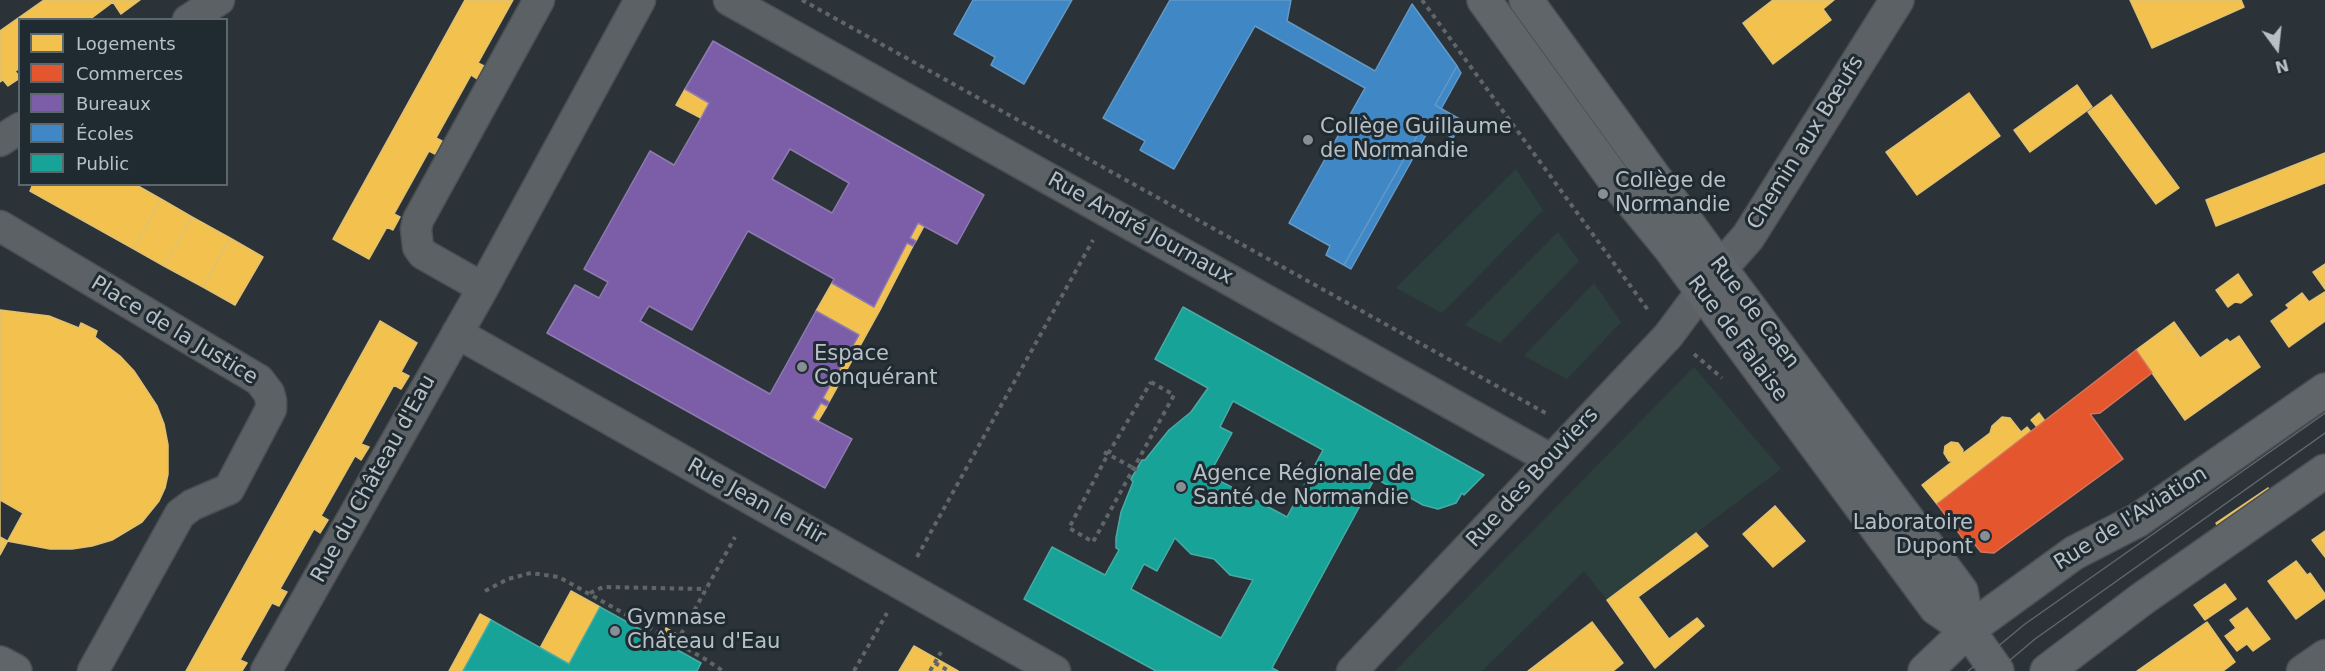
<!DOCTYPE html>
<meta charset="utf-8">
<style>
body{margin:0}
#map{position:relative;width:2325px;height:671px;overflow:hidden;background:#2c3338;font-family:"DejaVu Sans",sans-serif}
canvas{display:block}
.legend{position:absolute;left:18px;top:18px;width:210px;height:168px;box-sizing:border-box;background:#202a31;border:2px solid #5c666d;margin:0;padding:8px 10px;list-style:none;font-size:18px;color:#b7c0c7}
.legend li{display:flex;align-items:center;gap:12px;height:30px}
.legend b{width:30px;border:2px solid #5c666d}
.north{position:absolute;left:2247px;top:18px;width:60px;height:60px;-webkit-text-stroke:4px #202a31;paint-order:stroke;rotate:165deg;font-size:16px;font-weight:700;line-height:24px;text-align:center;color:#b7c0c7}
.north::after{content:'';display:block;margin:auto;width:21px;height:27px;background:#b7c0c7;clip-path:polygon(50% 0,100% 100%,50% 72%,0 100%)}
</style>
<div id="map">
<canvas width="2325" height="671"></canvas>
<ul class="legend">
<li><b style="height:16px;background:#f2c14e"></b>Logements</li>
<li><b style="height:16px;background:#e4572e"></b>Commerces</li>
<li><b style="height:16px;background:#7b5ea7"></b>Bureaux</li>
<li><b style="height:16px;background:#3f88c5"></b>Écoles</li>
<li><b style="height:16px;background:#17a398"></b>Public</li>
</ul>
<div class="north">N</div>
</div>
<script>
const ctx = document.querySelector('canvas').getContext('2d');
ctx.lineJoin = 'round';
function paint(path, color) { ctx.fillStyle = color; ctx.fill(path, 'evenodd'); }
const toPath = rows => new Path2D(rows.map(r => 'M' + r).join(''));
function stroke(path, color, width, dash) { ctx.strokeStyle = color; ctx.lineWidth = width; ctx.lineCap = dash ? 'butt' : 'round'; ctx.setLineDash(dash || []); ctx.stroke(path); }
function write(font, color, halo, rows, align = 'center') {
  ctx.font = font + ' "DejaVu Sans",sans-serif'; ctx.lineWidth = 6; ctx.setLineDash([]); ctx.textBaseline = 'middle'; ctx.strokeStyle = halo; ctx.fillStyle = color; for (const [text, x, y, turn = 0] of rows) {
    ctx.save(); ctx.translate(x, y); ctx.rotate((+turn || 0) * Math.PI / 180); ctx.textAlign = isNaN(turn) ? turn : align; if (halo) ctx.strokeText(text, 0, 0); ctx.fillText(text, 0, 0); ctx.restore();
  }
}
paint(toPath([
 [1516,169,1543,210,1442,313,1396,288],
 [1558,232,1579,261,1500,343,1465,325],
 [1594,283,1621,322,1567,379,1524,356],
 [1694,367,1781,469,1607,600,1584,571,1482,671,1395,671]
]), '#2c3f3c');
const homes = toPath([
 [44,0,140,0,121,14,113,2,89,20,20,20,20,68,15,71,20,78,8,86,3,80,0,82,0,31,44,0],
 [465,0,513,0,478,63,484,66,481,73,477,79,471,75,436,138,442,141,435,154,429,151,394,214,400,217,393,230,387,227,369,259,333,239,465,0],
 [1773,0,1834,0,1823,9,1831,20,1773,64,1743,23,1773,0],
 [2130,0,2241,0,2244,7,2152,48,2130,0],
 [2077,85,2092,107,2030,152,2014,130,2077,85],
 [685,89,709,103,701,118,676,105,685,89],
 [1969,93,2000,136,1917,195,1886,152,1969,93],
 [2111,95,2179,188,2156,204,2088,112,2111,95],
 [2325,153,2325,183,2216,226,2206,200,2325,153],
 [33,184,138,184,138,186,161,199,134,249,30,191,33,184],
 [161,199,192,217,164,266,134,249,161,199],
 [192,217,230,238,203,287,164,266,192,217],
 [918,223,924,226,916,241,910,238,918,223],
 [230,238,263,257,235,305,203,287,230,238],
 [907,243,913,246,880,310,829,402,823,398,859,335,816,311,832,283,874,307,907,243],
 [2325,264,2325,289,2313,272,2325,264],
 [2238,274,2252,295,2241,303,2235,302,2228,307,2216,290,2238,274],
 [2325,292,2325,321,2289,347,2271,321,2289,308,2286,305,2302,293,2309,302,2325,292],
 [0,310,49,316,79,328,81,323,97,331,95,337,120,356,134,371,157,406,164,424,168,445,168,474,165,488,159,501,142,522,112,540,92,546,72,549,50,549,7,541,0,537,0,310],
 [380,321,417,343,401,372,409,376,401,389,394,385,361,444,369,447,361,460,355,456,321,516,328,520,320,533,314,529,280,589,287,592,279,606,272,603,240,660,247,663,242,671,186,671,380,321],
 [2174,322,2179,329,2175,332,2188,350,2192,347,2200,358,2227,339,2230,342,2239,336,2260,367,2185,420,2136,350,2174,322],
 [2179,329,2192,347,2188,350,2175,332,2179,329],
 [821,403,827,406,818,421,812,418,821,403],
 [2039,413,2045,421,2037,427,2031,420,2039,413],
 [2002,417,2010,418,2021,432,2027,427,2031,432,1937,504,1922,485,1953,461,1949,461,1944,453,1945,446,1951,442,1958,443,1963,450,1962,454,1990,433,1992,426,2002,417],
 [2268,488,2273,496,2221,531,2216,523,2268,488],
 [0,500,23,513,0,555,0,500],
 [1775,506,1805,541,1773,567,1743,534,1775,506],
 [2325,531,2325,557,2312,540,2325,531],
 [1696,533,1708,546,1638,597,1669,639,1697,618,1704,626,1655,668,1607,600,1696,533],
 [2296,561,2307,575,2310,573,2325,594,2325,598,2296,619,2268,581,2296,561],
 [2225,584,2236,599,2205,620,2194,605,2225,584],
 [571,591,600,607,569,664,540,648,571,591],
 [2247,608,2270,639,2253,651,2247,644,2237,651,2225,636,2236,628,2230,620,2247,608],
 [480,614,491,620,463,671,449,671,480,614],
 [1592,622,1623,663,1613,671,1528,671,1592,622],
 [2207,622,2235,662,2223,671,2137,671,2207,622],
 [666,628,683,638,676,649,660,640,666,628],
 [914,646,958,671,899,671,914,646]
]);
paint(homes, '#f2c14e');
stroke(homes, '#e0c172', 1.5);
const shops = toPath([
 [2136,350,2152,373,2100,413,2090,414,2123,459,1994,553,1981,552,1972,541,1967,544,1937,504,2136,350]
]);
paint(shops, '#e4572e');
stroke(shops, '#d6765c', 1.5);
const offices = toPath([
 [713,41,984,195,957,244,918,223,910,238,916,241,913,246,907,243,874,307,832,283,834,279,748,231,692,330,649,306,640,321,770,394,816,311,859,335,823,398,829,402,827,406,821,403,812,418,852,439,825,488,547,333,575,285,599,298,608,282,584,269,650,151,674,165,701,118,709,103,685,89,713,41],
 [790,149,849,183,832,213,772,179,790,149]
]);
paint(offices, '#7b5ea7');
stroke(offices, '#8d7bb1', 1.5);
const schools = toPath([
 [973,0,1072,0,1024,84,991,65,995,57,954,34,973,0],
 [1170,0,1291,0,1287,21,1375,71,1412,4,1457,66,1435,105,1463,121,1453,138,1425,122,1344,265,1326,255,1330,246,1289,223,1365,88,1255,26,1174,169,1140,150,1145,141,1103,118,1170,0],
 [1457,66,1461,73,1441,109,1435,105,1457,66],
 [1425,122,1431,126,1351,269,1344,265,1425,122]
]);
paint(schools, '#3f88c5');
stroke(schools, '#6399c6', 1.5);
const public = toPath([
 [1183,307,1484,475,1464,495,1462,493,1456,503,1438,509,1423,505,1375,478,1272,668,1278,671,1156,671,1024,599,1052,547,1105,575,1119,550,1116,548,1116,538,1121,512,1133,482,1131,479,1142,460,1145,460,1169,430,1191,412,1208,388,1155,359,1183,307],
 [1233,401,1323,450,1287,517,1209,475,1232,433,1220,427,1233,401],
 [1175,538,1191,554,1214,559,1230,575,1253,580,1221,638,1131,589,1144,564,1157,571,1175,538],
 [600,607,701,663,697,671,463,671,491,620,569,664,600,607]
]);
paint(public, '#17a398');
stroke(public, '#47aca6', 1.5);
const minor = toPath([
 [729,0,1550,459],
 [188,20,219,0],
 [0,141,20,128],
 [0,226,259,380,269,393,271,401,271,409,229,489,192,505,180,514,93,671],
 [483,288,423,254,418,247,416,229,418,220,539,0],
 [457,333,1055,671],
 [266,671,483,288,640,0],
 [1352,671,1668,336,1709,281],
 [2302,671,2325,655]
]);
const tertiary = toPath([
 [1709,281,1748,237,1897,0]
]);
const secondary = toPath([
 [1484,0,1619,186,1670,248,1936,608,1968,630,1997,671],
 [1526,0,1720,268,1961,591,1968,630],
 [0,663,15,671],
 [1925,671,1968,630,2074,553,2138,520,2325,390],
 [2047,671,2142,599,2325,471]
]);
stroke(minor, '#4a4f52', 33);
stroke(tertiary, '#4a4f52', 36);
stroke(secondary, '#4a4f52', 36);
stroke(toPath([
 [802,0,1549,415],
 [1422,0,1648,310],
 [1694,354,1722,378],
 [1151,382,1174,395,1093,542,1069,528,1108,454,1151,382],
 [1104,452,1137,470],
 [917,557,1093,240],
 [485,591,508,579,531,573,559,577,705,659,723,671],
 [590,593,603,587,706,589],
 [668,645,671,640,680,636,735,537],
 [935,663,949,671],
 [854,671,887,613],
 [930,671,941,652]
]), '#606568', 4, [4.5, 4.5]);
stroke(minor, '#5c6165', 30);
stroke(tertiary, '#5c6165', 33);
stroke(secondary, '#606569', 33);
stroke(toPath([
 [1968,671,2025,624,2325,413],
 [1997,671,2035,639,2325,433]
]), '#606569', 1.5);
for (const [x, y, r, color] of [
 [1308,140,6,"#868f95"],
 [1603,194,6,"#868f95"],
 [802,367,6,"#868f95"],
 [1181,487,6,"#868f95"],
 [1985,536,6,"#868f95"],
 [615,631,6,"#868f95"]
]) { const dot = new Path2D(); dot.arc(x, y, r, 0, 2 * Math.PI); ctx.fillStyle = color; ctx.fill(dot); stroke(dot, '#202a31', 2); }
write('21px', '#b7c0c7', '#202a31', [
 ["Collège Guillaume",1320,128],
 ["de Normandie",1320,152],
 ["Collège de",1615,182],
 ["Normandie",1615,206],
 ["Espace",814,355],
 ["Conquérant",814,379],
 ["Agence Régionale de",1193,475],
 ["Santé de Normandie",1193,499],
 ["Laboratoire",1973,524,"right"],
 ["Dupont",1973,548,"right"],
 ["Gymnase",627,619],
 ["Château d'Eau",627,643]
], 'left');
write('21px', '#b7c0c7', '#202a31', [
 ["Chemin aux Bœufs",1806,143,-58],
 ["Rue André Journaux",1140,229,29],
 ["Rue de Caen",1754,313,53],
 ["Place de la Justice",174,331,31],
 ["Rue de Falaise",1737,339,53],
 ["Rue des Bouviers",1533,478,-47],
 ["Rue du Château d'Eau",374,479,-61],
 ["Rue Jean le Hir",756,502,29],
 ["Rue de l'Aviation",2131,519,-32]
]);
</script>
